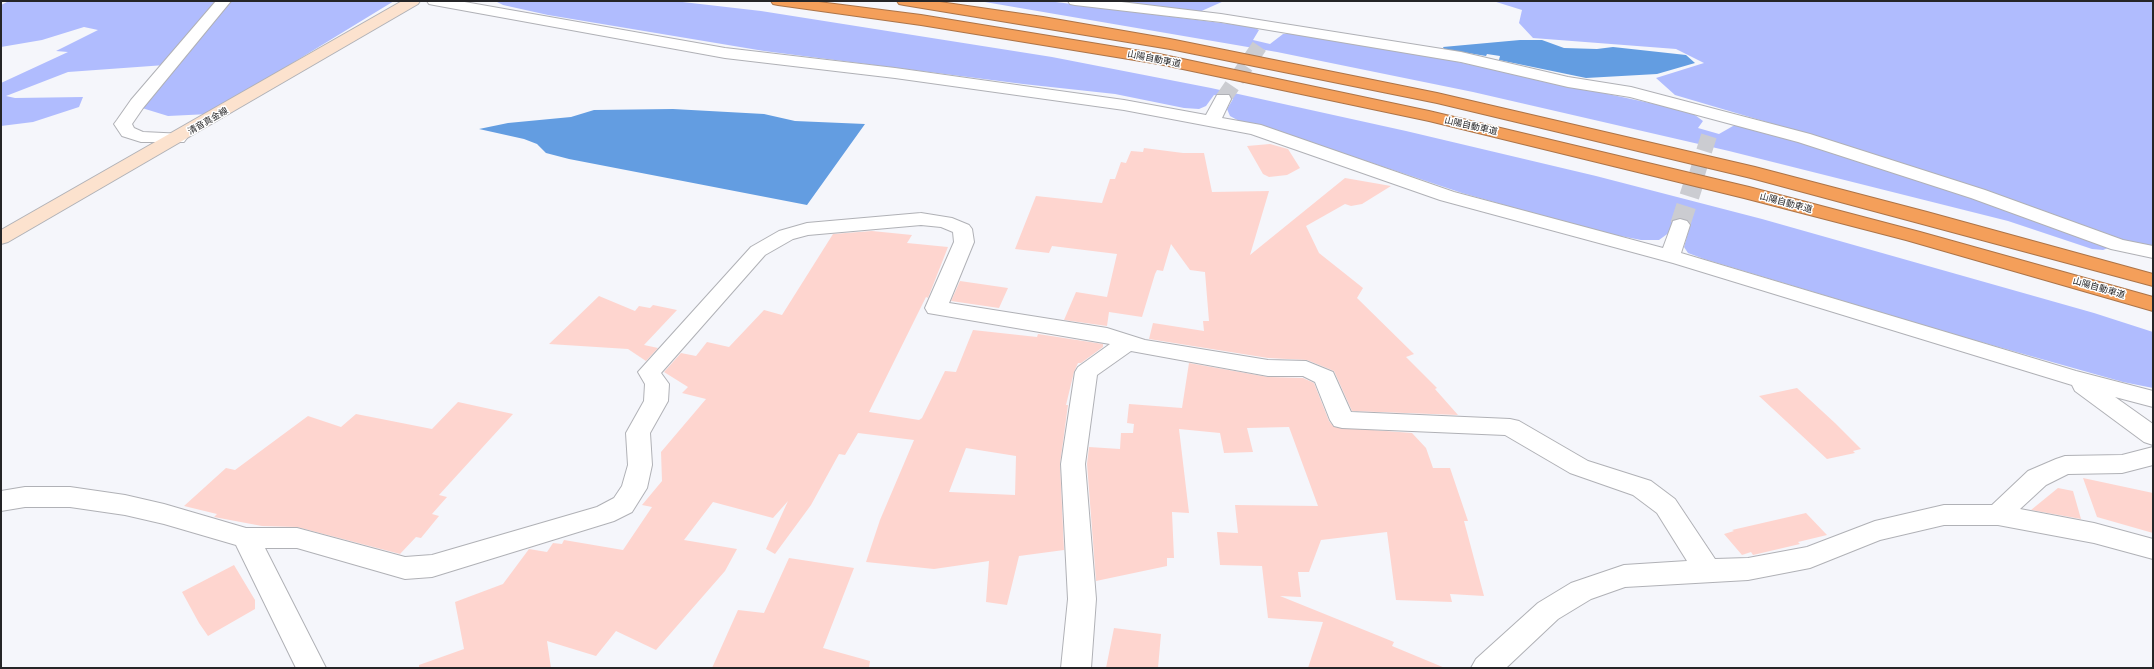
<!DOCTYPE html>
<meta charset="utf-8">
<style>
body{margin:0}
#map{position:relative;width:2154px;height:669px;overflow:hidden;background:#f5f6fb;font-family:"Public Sans",sans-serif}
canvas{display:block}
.frame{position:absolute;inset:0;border:2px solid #252527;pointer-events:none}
</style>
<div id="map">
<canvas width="2154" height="669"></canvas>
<div class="frame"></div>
</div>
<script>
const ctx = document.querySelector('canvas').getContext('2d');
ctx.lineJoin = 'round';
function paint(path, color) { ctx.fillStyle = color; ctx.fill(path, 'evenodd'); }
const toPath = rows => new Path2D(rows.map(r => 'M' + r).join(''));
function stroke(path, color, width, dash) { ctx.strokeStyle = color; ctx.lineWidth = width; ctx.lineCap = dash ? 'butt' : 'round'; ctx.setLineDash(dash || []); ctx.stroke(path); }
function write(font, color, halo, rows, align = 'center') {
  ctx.font = font + ' "Public Sans","Noto Sans JP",sans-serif'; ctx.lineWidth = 3; ctx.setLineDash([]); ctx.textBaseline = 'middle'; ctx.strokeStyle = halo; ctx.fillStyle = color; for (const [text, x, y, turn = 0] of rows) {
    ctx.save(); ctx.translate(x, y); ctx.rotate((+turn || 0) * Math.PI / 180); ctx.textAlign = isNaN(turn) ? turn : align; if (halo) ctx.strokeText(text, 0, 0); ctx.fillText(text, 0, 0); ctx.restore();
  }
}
paint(toPath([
 [1086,1,1224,1,1197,13]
]), '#b1bdff');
paint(toPath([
 [9,1,394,1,209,114,168,116,142,108,179,64,68,72,6,96,15,98,83,97,79,107,33,122,1,126,1,83,68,52,56,51,98,30,84,27,42,40,1,47,1,5],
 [495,1,674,1,761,11,1052,57,1211,88,1406,131,1596,176,1762,219,2094,313,2153,332,2153,388,2123,382,1956,335,1704,259,1688,253,1684,247,1690,226,1673,222,1670,232,1659,240,1641,240,1600,232,1462,193,1279,132,1241,122,1230,116,1227,109,1233,99,1214,95,1206,106,1199,109,1184,108,1115,94,1023,84,764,51,548,15,503,5],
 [979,1,1048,1,1253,27,1259,30,1253,40,1270,44,1283,34,1296,34,1444,59,1678,109,1691,112,1703,121,1698,128,1719,134,1733,126,1749,126,1875,164,2103,244,2108,248,2103,250,2092,249,2008,221,1729,151,1473,92,1277,52],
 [1493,1,2153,1,2153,246,2119,239,1964,184,1841,144,1675,95,1656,78,1704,63,1676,49,1533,38,1519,23,1522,10]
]), '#b0bcfe');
paint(toPath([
 [1520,40,1542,40,1564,48,1597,49,1613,47,1686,55,1695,63,1657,74,1586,78,1499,60,1500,56,1487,54,1486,56,1444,49,1443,47],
 [673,109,764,114,795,121,865,124,807,205,569,159,546,153,537,144,524,139,479,129,508,123,571,117,594,110]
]), '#639de1');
paint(toPath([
 [1270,144,1288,149,1300,168,1287,175,1269,177,1263,174,1247,146],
 [1144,148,1183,153,1204,153,1212,192,1269,191,1250,255,1345,178,1391,186,1362,204,1351,206,1345,204,1306,226,1319,253,1363,288,1357,298,1414,354,1406,357,1437,388,1435,389,1458,415,1352,411,1334,371,1307,360,1268,358,1149,339,1153,323,1204,331,1203,321,1209,321,1205,272,1190,270,1171,244,1163,271,1157,270,1155,274,1142,317,1109,312,1107,326,1064,320,1076,292,1107,297,1117,254,1052,246,1049,253,1015,249,1036,196,1102,203,1110,179,1115,179,1121,162,1126,163,1131,151,1143,152],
 [872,231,912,235,907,243,948,247,928,298,926,297,923,303,869,412,919,420,922,418,945,371,956,372,973,330,1037,337,1038,334,1103,344,1103,347,1081,363,1078,363,1074,372,1066,405,1068,405,1060,464,1064,550,1019,556,1007,605,986,602,989,561,934,569,866,562,880,520,914,440,858,433,845,455,839,454,811,505,775,554,766,549,788,501,773,518,713,502,684,540,737,549,725,571,656,650,616,631,596,656,547,641,551,668,419,668,419,665,464,649,455,602,503,584,529,549,547,552,553,543,562,544,564,540,623,550,652,507,642,505,662,481,661,452,706,399,682,393,688,387,664,372,681,353,696,356,707,342,729,347,764,310,782,315,833,234],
 [966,448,1016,456,1015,495,949,492],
 [960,281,1008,288,999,308,951,301],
 [599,296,635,311,639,306,650,308,653,305,677,310,644,345,658,348,646,361,628,349,549,344],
 [1189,363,1268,377,1303,378,1314,383,1329,421,1334,427,1412,433,1426,448,1433,468,1450,468,1468,521,1464,521,1484,596,1450,594,1452,602,1396,600,1387,532,1321,540,1309,572,1298,572,1301,597,1280,596,1394,642,1392,646,1445,668,1308,668,1323,622,1268,618,1262,566,1220,565,1217,532,1238,533,1235,505,1318,506,1289,427,1247,428,1253,452,1224,453,1220,433,1179,429,1189,513,1172,512,1174,558,1167,558,1167,566,1096,581,1087,464,1089,447,1120,449,1121,433,1133,433,1134,424,1127,423,1129,404,1182,408],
 [1797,388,1835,423,1861,449,1853,451,1855,453,1827,459,1759,396],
 [458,402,513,414,439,495,447,497,432,514,439,516,421,538,416,537,400,554,297,527,262,526,214,517,217,514,184,506,226,468,235,470,308,416,341,427,356,414,432,429],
 [2083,478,2153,493,2153,533,2097,517],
 [2058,488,2073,491,2081,519,2031,510],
 [1806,513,1827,535,1798,542,1800,544,1753,555,1751,552,1742,555,1724,534,1734,531,1732,530],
 [789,558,854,568,823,648,870,661,869,668,712,668,738,610,764,613],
 [234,565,255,600,255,609,208,636,199,623,182,592],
 [1114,628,1161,634,1158,668,1106,668]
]), '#fed5cf');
stroke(toPath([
 [1223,99,1263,41],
 [1697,174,1711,129]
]), '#cbccd1', 16, [16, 8]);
stroke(toPath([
 [1680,225,1697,173]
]), '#cbccd1', 20, [20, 10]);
const minor = toPath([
 [216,1,231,1,143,108,132,124,134,128,143,132,184,134,187,138,184,142,141,142,122,136,114,124,117,120,131,100,216,1],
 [427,1,459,1,725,48,895,68,1124,100,1206,115,1217,95,1229,95,1231,99,1222,118,1261,125,1454,192,1663,248,1673,221,1680,219,1687,221,1690,225,1681,253,2076,371,2153,391,2153,407,2115,397,2153,424,2153,445,2144,442,2075,391,2072,385,1673,263,1440,200,1251,134,1124,110,895,78,725,58,434,5,429,4,427,1],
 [1068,1,1113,1,1221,14,1461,52,1568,77,1631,87,1810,134,1985,190,2123,240,2153,246,2153,258,2111,249,1971,198,1798,142,1630,97,1568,87,1461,62,1221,22,1075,5,1070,4,1068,1],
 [921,213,952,218,969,225,972,229,974,242,949,303,1107,328,1145,340,1268,360,1306,361,1333,372,1351,412,1510,419,1519,421,1588,461,1651,481,1675,499,1715,559,1748,558,1807,547,1875,521,1944,505,1992,505,2028,471,2056,459,2065,456,2122,455,2153,447,2153,465,2122,473,2068,474,2046,485,2020,509,2094,523,2153,539,2153,559,2094,543,1998,525,1944,525,1880,540,1810,568,1748,580,1625,587,1591,599,1558,619,1506,668,1471,668,1476,659,1538,603,1571,583,1624,565,1687,561,1657,513,1633,495,1570,473,1505,435,1342,428,1334,426,1330,420,1315,382,1303,376,1268,376,1131,351,1097,375,1085,464,1096,599,1091,668,1061,668,1068,599,1061,464,1075,372,1078,367,1110,344,928,313,925,308,954,242,953,232,941,227,921,225,808,235,793,239,765,255,661,373,669,384,668,401,650,433,652,465,647,488,632,512,614,521,432,577,405,579,297,548,265,548,326,668,296,668,236,545,164,524,125,515,70,507,25,507,1,511,1,491,25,487,70,487,125,495,164,504,246,528,297,528,405,557,432,555,597,507,614,498,622,486,628,465,626,433,644,401,645,384,638,372,751,247,779,231,807,223,921,213]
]);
const secondary = toPath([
 [402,1,420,1,418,4,8,242,1,244,1,230,402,1]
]);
const motorway = toPath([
 [771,1,811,1,921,15,1159,54,1429,111,1749,187,1920,232,2153,297,2153,311,1906,240,1744,198,1429,121,1159,64,921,25,778,5,773,4,771,1],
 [897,1,933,1,1043,17,1170,39,1437,93,1755,167,1927,212,2153,274,2153,286,1751,178,1437,103,1170,49,904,5,899,4,897,1]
]);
stroke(minor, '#b0b1b6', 2);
stroke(secondary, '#b0b1b6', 2);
stroke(motorway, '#ac7448', 2);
paint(minor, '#fff');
paint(secondary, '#fce2ce');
paint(motorway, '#f49f5a');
write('9px', '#252527', '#fff', [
 ["山陽自動車道",1154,59,11],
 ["清音真金線",208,121,-30],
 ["山陽自動車道",1471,126,13],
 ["山陽自動車道",1786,203,15],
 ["山陽自動車道",2099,288,16]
]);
</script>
